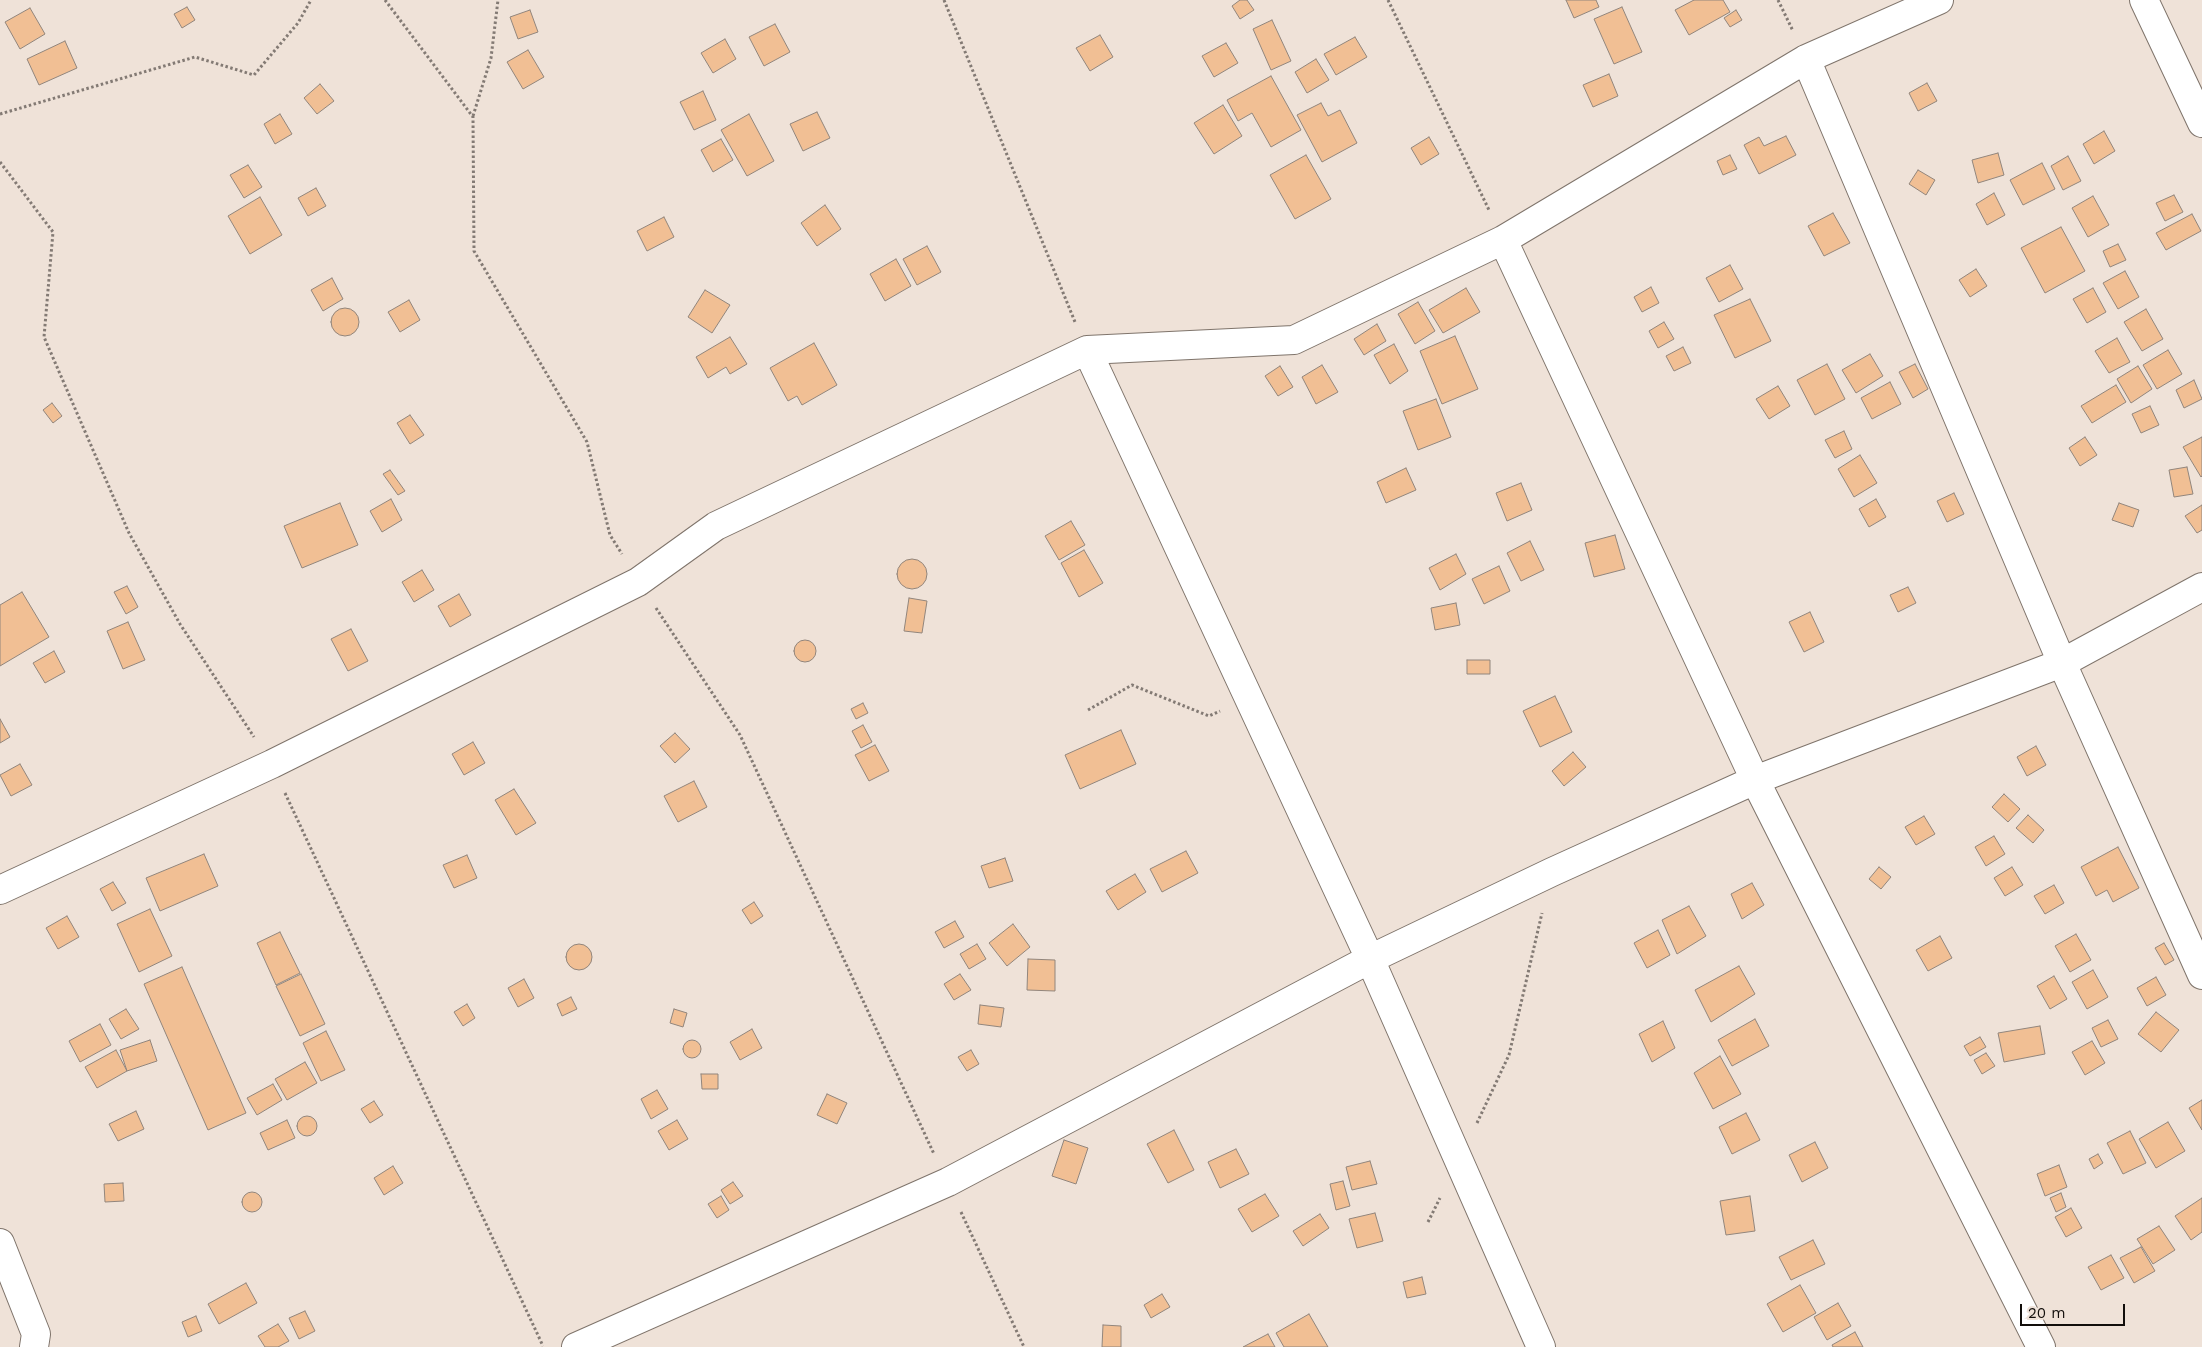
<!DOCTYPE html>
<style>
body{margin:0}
#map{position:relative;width:2202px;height:1347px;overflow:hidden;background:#efe2d8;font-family:"Work Sans",sans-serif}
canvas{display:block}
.scale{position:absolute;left:2020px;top:1304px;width:105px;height:22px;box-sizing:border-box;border:2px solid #120e0b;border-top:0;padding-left:6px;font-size:15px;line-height:18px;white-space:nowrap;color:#120e0b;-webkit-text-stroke:4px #efe2d8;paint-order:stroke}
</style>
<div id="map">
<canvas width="2202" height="1347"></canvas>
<div class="scale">20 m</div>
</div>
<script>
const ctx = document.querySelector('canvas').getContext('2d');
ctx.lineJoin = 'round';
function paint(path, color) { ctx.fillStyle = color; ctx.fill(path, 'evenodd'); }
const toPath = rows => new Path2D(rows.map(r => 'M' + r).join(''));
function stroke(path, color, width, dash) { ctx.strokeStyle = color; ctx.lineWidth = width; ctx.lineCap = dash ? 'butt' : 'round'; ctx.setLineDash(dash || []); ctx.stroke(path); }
const building = toPath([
 [1240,0,1247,0,1254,10,1240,19,1232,6,1240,0],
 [1566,0,1596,0,1599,7,1574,18,1566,0],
 [1694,0,1723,0,1730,12,1689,35,1675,10,1694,0],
 [187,7,195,20,182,28,174,14,187,7],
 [1622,7,1642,52,1614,64,1594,19,1622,7],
 [30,8,45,34,20,49,5,22,30,8],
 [530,10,538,32,518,39,510,17,530,10],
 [1736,10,1742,20,1730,27,1724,18,1736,10],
 [1272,20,1291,61,1271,70,1253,29,1272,20],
 [775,24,790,52,764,66,749,37,775,24],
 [1100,35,1113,57,1090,71,1076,48,1100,35],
 [1355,37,1367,57,1336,75,1324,54,1355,37],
 [725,39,736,59,713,73,701,53,725,39],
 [65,41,77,68,39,85,27,59,65,41],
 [1226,43,1238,63,1214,77,1202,56,1226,43],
 [528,50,544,77,523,89,507,62,528,50],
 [1316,59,1329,80,1307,93,1295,72,1316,59],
 [1609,74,1618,96,1593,107,1583,85,1609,74],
 [1271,76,1301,130,1271,147,1252,113,1238,121,1227,100,1271,76],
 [1927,83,1937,101,1918,111,1909,93,1927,83],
 [320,84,334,101,317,114,304,98,320,84],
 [703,91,716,120,694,130,680,102,703,91],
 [1321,103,1328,116,1340,110,1357,143,1322,162,1297,115,1321,103],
 [1223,105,1242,136,1214,154,1194,123,1223,105],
 [817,112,830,138,803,151,790,124,817,112],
 [280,114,292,134,275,144,264,124,280,114],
 [749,114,774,161,747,176,721,130,749,114],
 [2104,131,2115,151,2094,164,2083,144,2104,131],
 [1786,136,1796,155,1759,174,1744,145,1759,137,1764,146,1786,136],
 [1429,137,1439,154,1421,165,1411,148,1429,137],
 [721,139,733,160,713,172,701,150,721,139],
 [1998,153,2004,175,1978,183,1972,160,1998,153],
 [1306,155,1331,199,1295,219,1270,175,1306,155],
 [1730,155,1737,169,1723,175,1717,161,1730,155],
 [2068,156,2081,181,2063,190,2051,166,2068,156],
 [2042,163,2055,189,2023,205,2010,180,2042,163],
 [248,165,262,187,244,198,230,175,248,165],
 [1918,170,1935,180,1926,195,1909,184,1918,170],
 [316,188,326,206,308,216,298,198,316,188],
 [1994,193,2005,215,1987,225,1976,204,1994,193],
 [2174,195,2183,212,2165,221,2156,203,2174,195],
 [2093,196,2109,225,2088,237,2072,208,2093,196],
 [260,197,282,235,250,254,228,216,260,197],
 [825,205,841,229,817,246,801,223,825,205],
 [1833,213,1850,243,1824,256,1808,226,1833,213],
 [2192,214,2201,231,2166,250,2156,233,2192,214],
 [664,217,674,237,647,251,637,231,664,217],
 [2061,227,2085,271,2045,293,2021,248,2061,227],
 [2118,244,2126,260,2110,267,2103,251,2118,244],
 [927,246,941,272,917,285,903,259,927,246],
 [896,259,911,286,885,301,870,274,896,259],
 [1730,265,1743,289,1719,302,1706,278,1730,265],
 [1976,269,1987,286,1970,297,1959,280,1976,269],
 [2125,271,2139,297,2118,309,2103,283,2125,271],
 [332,278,343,299,323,311,311,290,332,278],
 [1651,287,1659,303,1642,312,1634,297,1651,287],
 [1466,288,1480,312,1443,333,1429,310,1466,288],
 [2093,288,2106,312,2087,323,2073,299,2093,288],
 [705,290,730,305,712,333,688,317,705,290],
 [1750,299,1771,341,1735,358,1714,315,1750,299],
 [409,300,420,320,400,332,388,312,409,300],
 [1418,302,1435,331,1415,344,1398,314,1418,302],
 '331 322a14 14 0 1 1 28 0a14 14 0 1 1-28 0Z',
 [2146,309,2163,339,2142,351,2124,322,2146,309],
 [1664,322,1674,339,1658,348,1649,331,1664,322],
 [1377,324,1386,341,1364,355,1354,339,1377,324],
 [1455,336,1478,389,1442,404,1420,351,1455,336],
 [730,337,747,364,730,374,726,367,708,378,696,357,730,337],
 [2117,338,2130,362,2109,373,2095,351,2117,338],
 [814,343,837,385,802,405,797,396,788,401,770,368,814,343],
 [1394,344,1408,371,1390,384,1374,355,1394,344],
 [1683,347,1691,363,1674,371,1666,356,1683,347],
 [2168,350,2182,374,2157,389,2143,365,2168,350],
 [1870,354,1883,376,1856,393,1842,370,1870,354],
 [1827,364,1845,399,1815,415,1797,380,1827,364],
 [1915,364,1928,389,1913,398,1899,372,1915,364],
 [1322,365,1338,392,1316,404,1302,377,1322,365],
 [1280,366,1293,387,1278,396,1265,376,1280,366],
 [2138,366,2152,389,2131,403,2117,379,2138,366],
 [2194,380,2202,399,2184,408,2176,390,2194,380],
 [1890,382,1901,404,1872,419,1861,398,1890,382],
 [2116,385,2126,402,2092,423,2081,406,2116,385],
 [1778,386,1790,406,1769,419,1756,399,1778,386],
 [1436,399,1451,437,1418,450,1403,411,1436,399],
 [52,403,62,416,53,423,43,410,52,403],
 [2150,406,2159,425,2141,433,2132,414,2150,406],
 [410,415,424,435,410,444,397,423,410,415],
 [1844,431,1852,449,1835,458,1825,440,1844,431],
 [2085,437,2097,455,2080,466,2069,448,2085,437],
 [2202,437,2202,476,2201,477,2183,447,2202,437],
 [1860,455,1877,483,1854,497,1838,469,1860,455],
 [2187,467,2193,494,2174,497,2169,470,2187,467],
 [1406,468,1416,490,1386,503,1377,482,1406,468],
 [390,470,405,491,398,495,383,474,390,470],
 [1521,483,1532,510,1507,521,1496,493,1521,483],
 [1954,493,1964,514,1947,522,1937,501,1954,493],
 [391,499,402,520,382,532,370,511,391,499],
 [1876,499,1886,517,1869,527,1859,509,1876,499],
 [340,503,358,545,302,568,284,526,340,503],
 [2119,503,2139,510,2133,527,2112,520,2119,503],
 [2202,505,2202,530,2197,533,2185,516,2202,505],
 [1071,521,1085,545,1059,560,1045,536,1071,521],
 [1615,535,1625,569,1594,577,1585,543,1615,535],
 [1530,541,1544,570,1521,581,1507,553,1530,541],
 [1084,550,1103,583,1079,597,1061,563,1084,550],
 [1456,554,1466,574,1440,590,1429,568,1456,554],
 '897 574a15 15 0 1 1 30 0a15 15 0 1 1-30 0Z',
 [1499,566,1510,591,1484,604,1472,579,1499,566],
 [422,570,434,590,414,602,402,582,422,570],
 [127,586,138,607,126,614,114,592,127,586],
 [1908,587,1916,603,1898,612,1890,595,1908,587],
 [22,592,49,637,0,666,0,605,22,592],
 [459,594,471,615,450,627,438,606,459,594],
 [909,598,927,601,922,633,904,631,909,598],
 [1456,603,1460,625,1435,630,1431,608,1456,603],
 [1810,612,1824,642,1804,652,1789,622,1810,612],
 [128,622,145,660,123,669,107,631,128,622],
 [351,629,368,661,348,671,331,639,351,629],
 '794 651a11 11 0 1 1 22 0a11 11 0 1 1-22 0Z',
 [54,651,65,672,45,683,33,663,54,651],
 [1467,660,1490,660,1490,674,1467,674,1467,660],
 [1555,696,1572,732,1540,747,1523,711,1555,696],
 [863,703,868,713,856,719,851,709,863,703],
 [0,719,10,737,0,743,0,719],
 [863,725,872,742,861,748,852,731,863,725],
 [1121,730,1136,764,1080,789,1065,755,1121,730],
 [675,733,690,749,675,763,660,746,675,733],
 [473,742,485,763,464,775,452,754,473,742],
 [875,745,889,771,869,781,855,755,875,745],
 [2036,746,2046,765,2027,776,2017,757,2036,746],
 [1573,752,1586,767,1564,786,1552,771,1573,752],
 [20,764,32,785,11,796,0,775,20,764],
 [694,781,707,807,678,822,664,796,694,781],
 [514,789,536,823,516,835,495,800,514,789],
 [2004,794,2020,809,2008,822,1992,807,2004,794],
 [2028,815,2044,830,2033,843,2016,828,2028,815],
 [1924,816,1935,834,1916,845,1905,827,1924,816],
 [1994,836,2005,854,1986,866,1975,847,1994,836],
 [2118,847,2139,888,2113,902,2107,890,2096,896,2081,867,2118,847],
 [1186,851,1198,873,1162,892,1150,869,1186,851],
 [204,854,218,886,160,911,146,878,204,854],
 [467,855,477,878,454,888,443,865,467,855],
 [1005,858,1013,881,989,888,981,866,1005,858],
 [1879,867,1891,877,1881,889,1869,879,1879,867],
 [2012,867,2023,885,2005,896,1994,878,2012,867],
 [1135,874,1146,892,1118,910,1106,891,1135,874],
 [113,882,126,903,112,911,100,889,113,882],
 [1752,883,1764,905,1742,919,1731,894,1752,883],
 [2054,885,2064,903,2045,914,2034,896,2054,885],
 [754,902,763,916,751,924,742,910,754,902],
 [1689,906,1706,936,1677,954,1662,920,1689,906],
 [150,909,172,956,139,972,117,924,150,909],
 [67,916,79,937,58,949,46,928,67,916],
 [955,921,964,937,944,948,935,932,955,921],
 [1013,924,1030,947,1007,966,989,943,1013,924],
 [1658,930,1670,955,1647,968,1634,943,1658,930],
 [280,932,300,973,276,985,257,943,280,932],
 [2076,934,2091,960,2070,972,2055,946,2076,934],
 [1940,936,1952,958,1928,971,1916,950,1940,936],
 [2164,943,2174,960,2165,965,2155,948,2164,943],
 [977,944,986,959,969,969,960,954,977,944],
 '566 957a13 13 0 1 1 26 0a13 13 0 1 1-26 0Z',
 [1028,959,1055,960,1055,991,1027,990,1028,959],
 [1739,966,1755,994,1711,1022,1695,990,1739,966],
 [182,967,246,1113,208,1130,144,984,182,967],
 [2093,970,2108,997,2087,1009,2072,982,2093,970],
 [301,974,325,1024,300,1036,276,986,301,974],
 [960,974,971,990,954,1000,944,984,960,974],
 [2054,976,2067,999,2050,1009,2037,986,2054,976],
 [2156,977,2166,995,2147,1006,2137,988,2156,977],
 [524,979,534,998,518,1007,508,988,524,979],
 [571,997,577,1009,562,1016,557,1004,571,997],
 [467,1004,475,1018,463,1026,454,1012,467,1004],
 [980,1005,1004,1008,1001,1027,978,1024,980,1005],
 [126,1009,139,1029,121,1039,109,1019,126,1009],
 [674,1009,687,1013,683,1027,670,1023,674,1009],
 [2156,1012,2179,1030,2161,1052,2138,1034,2156,1012],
 [1755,1019,1769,1046,1732,1066,1718,1040,1755,1019],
 [2108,1020,2118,1039,2101,1047,2092,1028,2108,1020],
 [1663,1021,1675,1048,1652,1062,1639,1034,1663,1021],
 [100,1024,111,1045,80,1062,69,1041,100,1024],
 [2040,1026,2045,1054,2004,1062,1998,1033,2040,1026],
 [752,1029,762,1048,740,1060,730,1042,752,1029],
 [326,1031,345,1070,321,1081,303,1043,326,1031],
 [1980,1037,1986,1047,1970,1056,1964,1046,1980,1037],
 [150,1040,157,1061,127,1071,120,1050,150,1040],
 '683 1049a9 9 0 1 1 18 0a9 9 0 1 1-18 0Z',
 [2092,1041,2105,1063,2085,1075,2072,1052,2092,1041],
 [116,1050,127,1071,97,1088,85,1067,116,1050],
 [971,1050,979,1064,967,1071,958,1057,971,1050],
 [1986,1053,1995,1066,1982,1074,1974,1060,1986,1053],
 [1720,1056,1741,1094,1713,1109,1694,1073,1720,1056],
 [305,1062,317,1083,287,1100,275,1079,305,1062],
 [701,1074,718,1074,718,1089,702,1089,701,1074],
 [273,1084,282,1100,257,1115,247,1098,273,1084],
 [657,1090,668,1109,651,1119,641,1099,657,1090],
 [827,1094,847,1103,837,1124,817,1115,827,1094],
 [2202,1100,2202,1130,2189,1108,2202,1100],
 [374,1101,383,1115,370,1123,361,1109,374,1101],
 [136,1111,144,1129,118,1141,109,1124,136,1111],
 [1746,1113,1760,1140,1732,1154,1719,1127,1746,1113],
 '297 1126a10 10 0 1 1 20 0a10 10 0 1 1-20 0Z',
 [287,1120,295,1138,268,1150,260,1133,287,1120],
 [677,1120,688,1139,669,1150,658,1131,677,1120],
 [2168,1122,2185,1151,2156,1168,2139,1139,2168,1122],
 [1174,1130,1194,1170,1168,1183,1147,1144,1174,1130],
 [2130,1131,2146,1163,2123,1174,2107,1143,2130,1131],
 [1064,1140,1088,1148,1076,1184,1052,1176,1064,1140],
 [1815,1142,1828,1168,1802,1182,1789,1155,1815,1142],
 [1236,1149,1249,1174,1220,1188,1208,1162,1236,1149],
 [2098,1154,2103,1163,2094,1169,2089,1159,2098,1154],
 [1370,1161,1377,1184,1352,1190,1346,1167,1370,1161],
 [2059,1165,2067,1187,2045,1196,2037,1174,2059,1165],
 [393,1166,403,1183,384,1195,374,1178,393,1166],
 [1343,1181,1350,1206,1336,1210,1330,1184,1343,1181],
 [733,1182,743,1196,730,1204,721,1190,733,1182],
 [123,1183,124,1201,105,1202,104,1184,123,1183],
 '242 1202a10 10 0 1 1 20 0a10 10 0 1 1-20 0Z',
 [2061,1193,2066,1207,2056,1212,2050,1198,2061,1193],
 [1265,1194,1279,1216,1252,1232,1238,1209,1265,1194],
 [721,1196,729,1210,717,1218,708,1204,721,1196],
 [1750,1196,1755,1231,1726,1235,1720,1201,1750,1196],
 [2202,1198,2202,1232,2191,1240,2175,1216,2202,1198],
 [2071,1208,2082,1228,2066,1237,2055,1217,2071,1208],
 [1375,1213,1383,1241,1357,1248,1349,1219,1375,1213],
 [1320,1214,1329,1228,1303,1246,1293,1231,1320,1214],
 [2159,1226,2175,1250,2153,1264,2137,1239,2159,1226],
 [1813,1240,1825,1264,1791,1280,1779,1257,1813,1240],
 [2141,1247,2155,1271,2134,1283,2120,1258,2141,1247],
 [2111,1255,2124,1278,2101,1290,2088,1267,2111,1255],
 [1422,1277,1426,1294,1407,1298,1403,1282,1422,1277],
 [246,1283,257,1303,219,1324,208,1304,246,1283],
 [1800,1285,1816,1313,1783,1332,1767,1304,1800,1285],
 [1162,1294,1170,1307,1151,1318,1144,1305,1162,1294],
 [1838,1303,1851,1326,1827,1340,1814,1317,1838,1303],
 [305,1311,315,1331,299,1339,289,1318,305,1311],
 [1309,1314,1328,1347,1284,1347,1276,1333,1309,1314],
 [196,1316,202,1331,188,1337,182,1322,196,1316],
 [278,1324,289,1341,278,1347,265,1347,258,1336,278,1324],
 [1103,1325,1121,1326,1121,1347,1102,1347,1103,1325],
 [1855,1332,1863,1347,1833,1347,1832,1345,1855,1332],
 [1268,1334,1275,1347,1243,1347,1268,1334]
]);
paint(building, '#f1bf94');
stroke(building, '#91857c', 1);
const minor = toPath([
 [2144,0,2202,123],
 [1806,59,2062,663,2202,975],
 [1503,240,1755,780,2041,1347],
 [1087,350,1370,959,1541,1347],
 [0,890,272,764,638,582,716,526,1087,350,1294,340,1503,240,1806,59,1939,0],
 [0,1243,36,1334,34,1347],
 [576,1347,948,1182,1370,959,1552,872,1755,780,2062,663,2202,587]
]);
stroke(minor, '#7f746b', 30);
stroke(toPath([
 [385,0,473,117,474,251,587,442,610,535,622,554],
 [944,0,1075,322],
 [1388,0,1489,210],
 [1778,0,1793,31],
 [0,114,195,57,254,75,298,23,311,0],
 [473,116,491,58,498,0],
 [0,162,53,232,44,337,129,533,180,624,254,737],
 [656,608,740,735,934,1154],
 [1088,710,1132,685,1209,716,1220,711],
 [285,793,543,1346],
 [1477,1123,1509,1055,1542,913],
 [961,1212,1024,1347],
 [1428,1222,1440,1198]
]), '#837a74', 3, [2.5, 2.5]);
stroke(minor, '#fff', 28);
</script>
